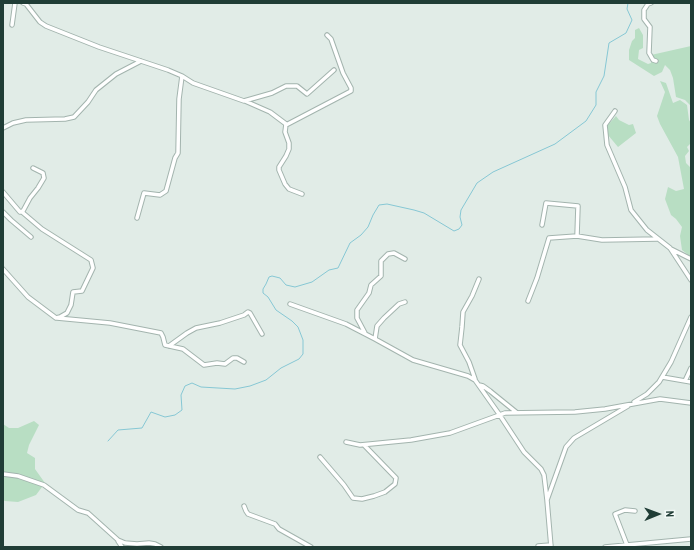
<!DOCTYPE html>
<style>
body{margin:0}
#map{position:relative;width:694px;height:550px;overflow:hidden;background:#e1ece7;font-family:"PT Sans Narrow",sans-serif}
canvas{display:block}
.frame{position:absolute;inset:0;border:4px solid #203d36;pointer-events:none}
.north{position:absolute;left:638px;top:494px;width:40px;height:40px;-webkit-text-stroke:3px #f1f8f5;paint-order:stroke;rotate:89deg;font-size:11px;font-weight:700;line-height:16px;text-align:center;color:#203d36}
.north::after{content:'';display:block;margin:auto;width:14px;height:18px;background:#203d36;clip-path:polygon(50% 0,100% 100%,50% 72%,0 100%)}
</style>
<div id="map">
<canvas width="694" height="550"></canvas>
<div class="frame"></div>
<div class="north">N</div>
</div>
<script>
const ctx = document.querySelector('canvas').getContext('2d');
ctx.lineJoin = 'round';
function paint(path, color) { ctx.fillStyle = color; ctx.fill(path, 'evenodd'); }
const toPath = rows => new Path2D(rows.map(r => 'M' + r).join(''));
function stroke(path, color, width, dash) { ctx.strokeStyle = color; ctx.lineWidth = width; ctx.lineCap = dash ? 'butt' : 'round'; ctx.setLineDash(dash || []); ctx.stroke(path); }
paint(toPath([
 [639,28,643,35,643,48,639,50,638,59,648,64,651,63,651,55,691,46,691,106,685,100,676,97,673,78,670,70,665,65,662,72,654,76,629,60,629,50,632,41,635,38,635,30],
 [660,81,666,83,673,103,680,100,687,105,689,120,691,123,691,143,687,147,689,151,685,156,686,163,691,168,691,257,682,250,680,236,682,227,676,219,671,215,665,199,668,187,676,191,684,189,678,157,660,124,657,116,665,92],
 [616,116,619,120,629,125,633,124,636,133,618,147,608,135,607,126],
 [34,421,39,425,29,445,27,453,35,458,35,469,45,483,36,495,18,502,5,501,3,500,3,424,9,428,18,428]
]), '#b8dec3');
stroke(toPath([
 [108,441,118,430,142,428,151,412,165,417,175,415,182,410,181,395,185,386,192,383,201,387,235,389,250,386,266,380,281,368,299,359,303,354,303,340,298,327,292,321,276,310,268,297,263,293,263,289,266,284,269,277,272,276,280,278,286,285,295,287,312,282,329,270,338,268,350,243,361,235,368,227,373,215,379,205,387,204,414,210,424,213,454,231,459,229,462,225,460,217,461,210,477,183,493,172,555,144,586,121,596,105,596,92,604,76,609,43,626,33,632,20,627,9,628,3]
]), '#86c7d4', 1);
const street = toPath([
 [23,3,26,4,40,22,46,26,99,47,168,70,182,76,193,83,244,101,272,93,286,86,297,86,307,94,334,70],
 [651,3,648,4,644,10,644,19,650,27,649,53,653,60,656,61],
 [12,25,15,3],
 [245,101,270,112,286,124,285,132,289,143,289,149,286,156,279,167,279,170,285,184,289,189,302,194],
 [615,111,605,125,607,145,625,187,631,210,647,230,670,248,691,280],
 [286,125,351,91,351,88,343,73,331,39,327,35],
 [3,128,13,123,26,120,65,119,74,117,88,102,96,90,116,74,141,61],
 [3,192,20,212,23,211,30,198,38,188,44,178,43,173,33,168],
 [3,212,11,220,31,237],
 [137,218,144,193,160,195,166,191,175,158,178,153,179,99,182,76],
 [542,225,546,203,578,206,577,236],
 [671,249,691,259],
 [3,269,28,297,56,318,60,317,67,313,71,305,73,292,82,291,93,268,91,260,42,229,22,212],
 [528,301,537,278,549,238,577,236,602,240,657,239],
 [290,304,346,324,375,339,413,360,468,376,475,380,499,414,524,452,541,469,544,475,547,500],
 [57,318,110,323,156,332,161,333,163,337,165,345,183,349,204,365,217,363,225,364,233,358,237,358,244,362],
 [365,333,357,318,357,310,369,293,371,285,381,276,381,261,388,254,394,253,405,259],
 [375,339,377,326,384,318,399,304,405,302],
 [169,346,187,333,196,328,220,323,244,315,248,312,250,313,262,334],
 [662,377,691,382],
 [475,379,469,362,460,345,462,327,463,312,472,296,479,279],
 [685,381,691,368],
 [479,385,483,386,490,391,516,412],
 [634,402,647,394,659,382,671,362,691,317],
 [346,442,360,445,411,440,450,433,505,413,575,412,605,409,660,399,691,403],
 [320,457,344,485,353,498,362,499,374,496,385,492,395,484,396,478,364,445],
 [3,474,18,476,44,485,78,510,88,513,118,540,125,543,137,544,149,543,155,544,161,547],
 [244,506,246,511,248,514,275,524,279,529,311,547],
 [118,541,122,547],
 [627,545,615,514,625,510,635,511],
 [538,547,538,546,551,545],
 [551,547,547,500,566,447,574,438,628,406],
 [605,547,691,539]
]);
stroke(street, '#a3b4ae', 5.5);
stroke(street, '#fff', 3.5);
</script>
